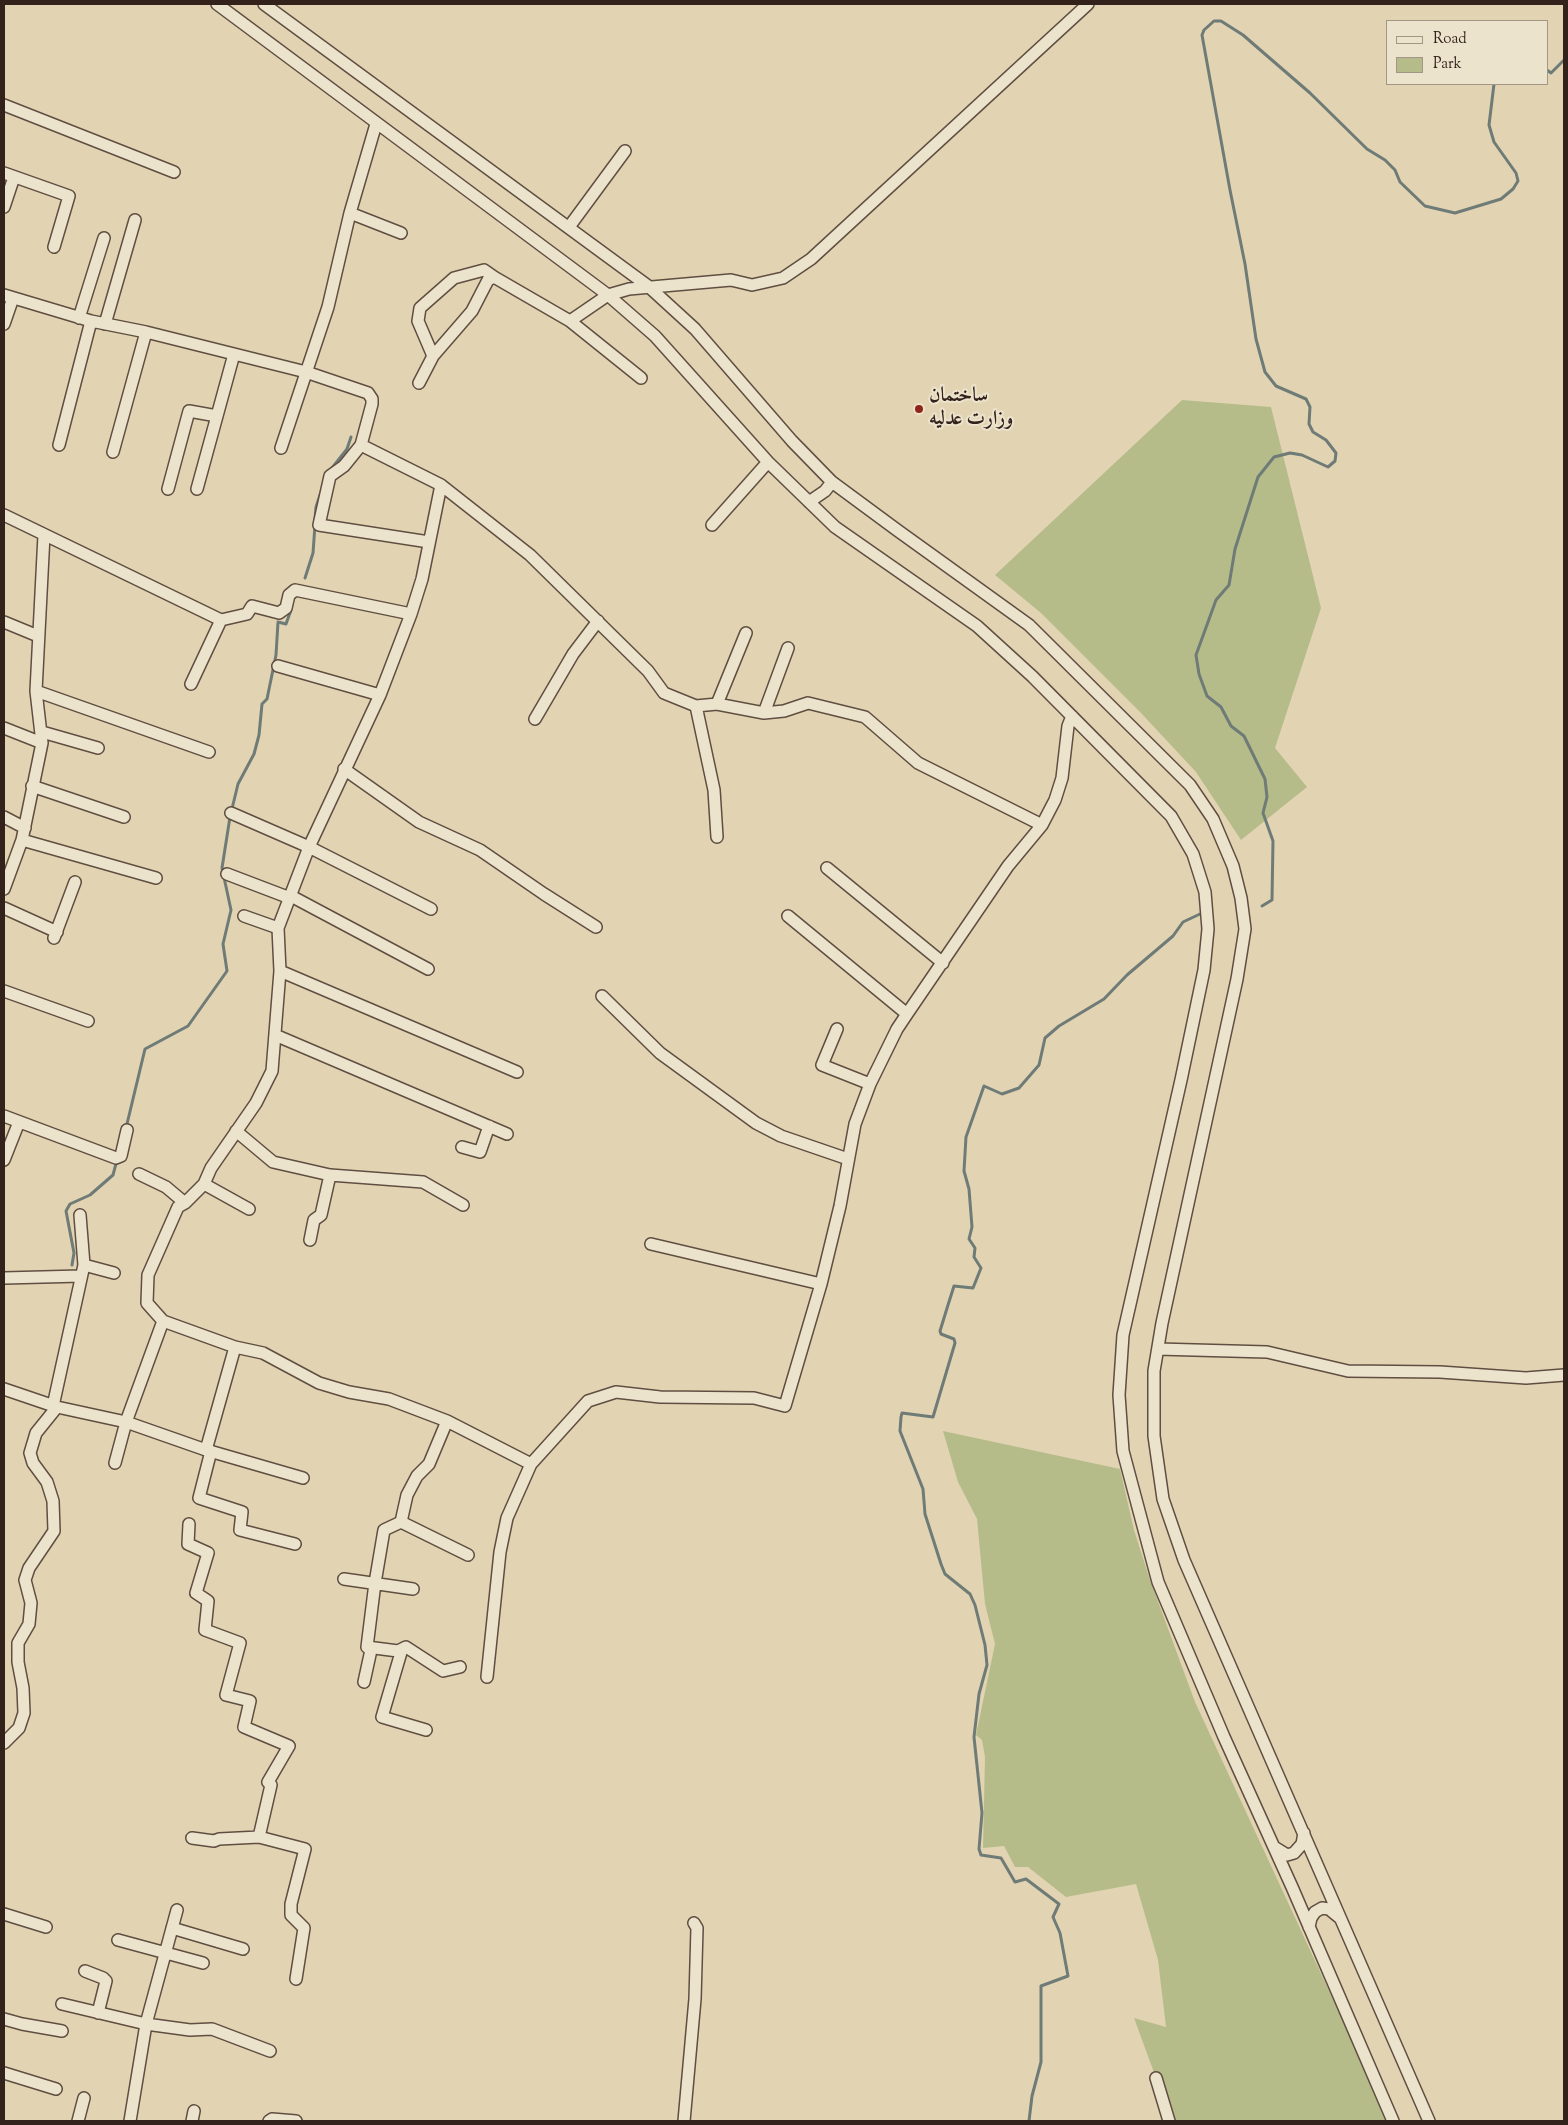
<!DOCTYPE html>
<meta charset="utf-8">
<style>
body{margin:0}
#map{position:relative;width:1568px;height:2125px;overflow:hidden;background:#e2d4b2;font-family:"Sorts Mill Goudy",serif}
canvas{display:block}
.frame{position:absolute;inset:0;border:5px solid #33221b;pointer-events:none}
.legend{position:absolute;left:1386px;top:20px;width:162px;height:65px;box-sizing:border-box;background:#ece3cd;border:1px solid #a29686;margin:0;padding:6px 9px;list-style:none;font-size:15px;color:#33221b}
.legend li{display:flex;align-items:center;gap:10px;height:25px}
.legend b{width:25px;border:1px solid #a29686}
</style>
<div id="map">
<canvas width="1568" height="2125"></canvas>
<div class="frame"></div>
<ul class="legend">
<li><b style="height:6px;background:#ece3cd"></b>Road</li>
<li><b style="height:14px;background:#b5bc8a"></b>Park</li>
</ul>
</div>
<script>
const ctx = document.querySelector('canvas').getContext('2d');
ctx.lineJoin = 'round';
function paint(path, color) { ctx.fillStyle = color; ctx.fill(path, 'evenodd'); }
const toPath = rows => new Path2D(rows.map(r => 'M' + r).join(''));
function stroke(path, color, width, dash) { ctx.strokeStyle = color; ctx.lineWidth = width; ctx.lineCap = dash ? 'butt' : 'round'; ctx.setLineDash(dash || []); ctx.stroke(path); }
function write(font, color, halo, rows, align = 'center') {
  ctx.font = font + ' "Sorts Mill Goudy",Amiri,serif'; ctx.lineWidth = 4; ctx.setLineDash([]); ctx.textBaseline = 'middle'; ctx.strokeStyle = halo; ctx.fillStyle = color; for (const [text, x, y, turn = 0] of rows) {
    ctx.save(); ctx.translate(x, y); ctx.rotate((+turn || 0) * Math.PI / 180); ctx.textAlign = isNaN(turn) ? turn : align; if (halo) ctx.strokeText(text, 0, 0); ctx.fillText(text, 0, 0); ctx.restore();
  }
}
paint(toPath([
 [1182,400,1271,407,1321,608,1275,748,1307,787,1241,840,1196,772,1141,713,1041,613,995,575],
 [943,1431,1120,1469,1134,1530,1149,1577,1195,1702,1375,2090,1387,2121,1169,2121,1156,2078,1134,2018,1166,2027,1158,1960,1136,1884,1066,1897,1028,1867,1015,1867,1004,1846,983,1848,985,1757,982,1740,976,1735,995,1644,985,1604,977,1519,958,1482]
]), '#b5bc8a');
stroke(toPath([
 [1547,70,1551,73,1564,60],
 [332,468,347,449,351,437],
 [315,519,316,507,326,477],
 [305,578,313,553,315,525],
 [1262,906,1272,900,1273,841,1263,813,1267,797,1265,779,1244,736,1231,726,1221,707,1207,696,1199,674,1196,655,1216,600,1229,585,1235,549,1258,477,1274,457,1290,453,1302,455,1328,467,1335,461,1336,453,1326,440,1313,432,1309,424,1310,407,1306,399,1276,386,1265,372,1256,339,1245,264,1230,190,1202,35,1204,30,1214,21,1221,21,1243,35,1310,93,1367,149,1385,160,1395,170,1400,182,1425,206,1455,213,1501,199,1513,189,1518,181,1516,173,1494,142,1489,125,1494,84],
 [126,1128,145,1049,188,1026,227,971,223,944,231,910,222,868,230,817,238,784,254,754,259,735,262,704,267,699,276,655,278,622,286,624,291,610],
 [72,1265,74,1253,66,1211,70,1204,90,1195,113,1175,117,1160],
 [1029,2121,1032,2096,1041,2062,1041,1986,1068,1976,1060,1933,1053,1917,1059,1904,1026,1879,1015,1882,1001,1858,981,1855,979,1849,982,1813,974,1737,979,1694,987,1665,985,1645,975,1605,970,1594,945,1574,941,1564,925,1514,923,1489,900,1431,901,1417,902,1413,933,1417,955,1343,954,1339,941,1334,940,1331,948,1305,954,1286,973,1288,981,1268,974,1257,975,1248,969,1239,972,1227,969,1189,964,1171,966,1137,984,1086,1002,1094,1019,1088,1039,1065,1045,1038,1059,1026,1104,999,1127,975,1173,936,1183,922,1200,914]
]), '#6f7b77', 3);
const minor = toPath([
 [217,4,608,295,655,336,768,462,835,527,977,626,1033,677,1171,816,1193,854,1205,892,1208,929,1204,970,1181,1080,1123,1335,1119,1395,1123,1451,1158,1582,1224,1737,1292,1887,1393,2121],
 [264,4,648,286,695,329,792,441,832,482,897,530,1029,625,1190,785,1213,819,1233,866,1241,898,1245,929,1237,979,1162,1323,1154,1371,1154,1436,1163,1499,1184,1560,1429,2121],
 [4,105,174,172],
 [4,173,69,196,54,247],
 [4,207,14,177],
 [350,213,401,233],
 [569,227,625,151],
 [4,295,91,321,146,332,306,372,368,393,372,399,372,404,361,445,344,466,330,476,319,525,429,542],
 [79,318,104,238],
 [570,321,641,378],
 [4,324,13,298],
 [105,324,135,220],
 [433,356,418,321,420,308,454,278,484,270,494,277],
 [419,383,433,356,472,311,488,280,494,277,570,321,608,295,629,289,731,280,752,285,783,278,811,259,1088,4],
 [59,445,91,321],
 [361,445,441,485,530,555,648,671,664,693,696,706,717,704,764,713,784,711,808,703,865,717,918,763,1042,825],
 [281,448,328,307,350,213,376,124],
 [113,452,146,332],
 [441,485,422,579,411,614,380,695,309,847,278,928,280,971,272,1071,256,1103,211,1168,204,1184,185,1203,178,1207,148,1275,147,1303,163,1321,235,1347,263,1353,319,1383,349,1392,389,1399,447,1421,531,1464],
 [168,489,189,411,217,416],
 [197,489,234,354],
 [809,502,825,491,832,482],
 [4,515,221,620,247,614,252,606,279,613,286,608,289,595,295,590,411,614],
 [712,525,768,462],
 [4,622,38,636],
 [278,666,380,695],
 [191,684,221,620],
 [36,691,209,752],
 [717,704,746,633],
 [696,706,714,790,717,837],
 [764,713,788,648],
 [535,719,573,654,598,621],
 [4,728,42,743],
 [42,732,98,748],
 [344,769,419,822,480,850,544,894,596,927],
 [32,786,124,817],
 [231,813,309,847,431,909],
 [4,817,25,828],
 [22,840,156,878],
 [827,868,943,963],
 [227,874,290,898],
 [4,889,22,840,42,743,36,691,44,535],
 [291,896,428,969],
 [4,908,57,932],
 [244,916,278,928],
 [788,916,907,1014],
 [54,938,75,882],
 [280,971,517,1072],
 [4,991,88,1021],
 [602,996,660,1053,756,1123,781,1136,848,1159],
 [837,1029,822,1065,870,1084],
 [275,1035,507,1134],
 [4,1116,116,1158,121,1156,127,1130],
 [236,1131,273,1162,330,1175,423,1182,463,1205],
 [462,1147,480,1152,489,1126],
 [4,1160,19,1122],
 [139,1174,166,1187,185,1203],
 [204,1184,249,1209],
 [310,1240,314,1220,321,1215,330,1175],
 [651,1244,821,1284],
 [84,1265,114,1273],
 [4,1278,81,1276],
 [1158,1349,1267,1352,1348,1371,1440,1372,1526,1378,1564,1375],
 [4,1389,57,1407,126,1422,206,1450,303,1478],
 [53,1406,84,1265,80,1215],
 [206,1450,235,1347],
 [211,1451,199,1498,242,1512,240,1530,295,1544],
 [115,1463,126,1422,163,1321],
 [401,1522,407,1495,417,1476,429,1464,447,1421],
 [401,1522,468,1555],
 [189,1524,188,1544,208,1553,196,1593,208,1601,205,1630,240,1643,226,1695,250,1701,244,1727,289,1746,268,1782,271,1785,259,1837],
 [344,1579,413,1589],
 [367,1647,398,1651,406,1647,443,1671,460,1667],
 [402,1649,382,1717,426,1730],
 [487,1677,500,1552,507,1518,531,1464,588,1401,616,1392,660,1397,754,1398,785,1406,821,1284,840,1206,855,1124,870,1084,897,1029,907,1014,1008,866,1042,825,1055,800,1062,778,1068,726,1072,716],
 [364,1682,371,1650,367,1647,375,1583,384,1530,401,1522],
 [4,1743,19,1728,24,1713,23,1688,18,1662,18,1643,29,1624,31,1603,25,1580,29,1568,54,1531,53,1501,47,1482,33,1463,30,1453,36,1433,57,1407],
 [192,1838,214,1841,219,1839,259,1837,305,1849,291,1904,291,1915,304,1928,296,1979],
 [1274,1847,1287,1855,1294,1853,1302,1844,1304,1833],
 [4,1914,46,1927],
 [1309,1927,1311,1918,1315,1912,1322,1908,1329,1909,1340,1918],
 [172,1928,243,1949],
 [118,1940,203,1963],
 [85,1971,103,1978,106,1981,98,2013],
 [62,2004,146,2024,190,2030,212,2029,270,2051],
 [4,2019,22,2024,62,2031],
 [4,2073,56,2089],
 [1156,2078,1169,2121],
 [78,2121,84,2098],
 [130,2121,146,2024,177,1910],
 [192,2121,194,2111],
 [269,2121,272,2119,296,2121],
 [684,2121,695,1999,697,1928,694,1923]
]);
stroke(minor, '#5f4e41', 14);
stroke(minor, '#ece3cd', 11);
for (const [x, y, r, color] of [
 [919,409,5,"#8f2418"]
]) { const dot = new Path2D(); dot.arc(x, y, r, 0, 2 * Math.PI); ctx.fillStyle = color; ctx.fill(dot); stroke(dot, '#ece3cd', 2); }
write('bold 20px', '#33221b', '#ece3cd', [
 ["ساختمان",929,398],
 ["وزارت عدلیه",929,421]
], 'left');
</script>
